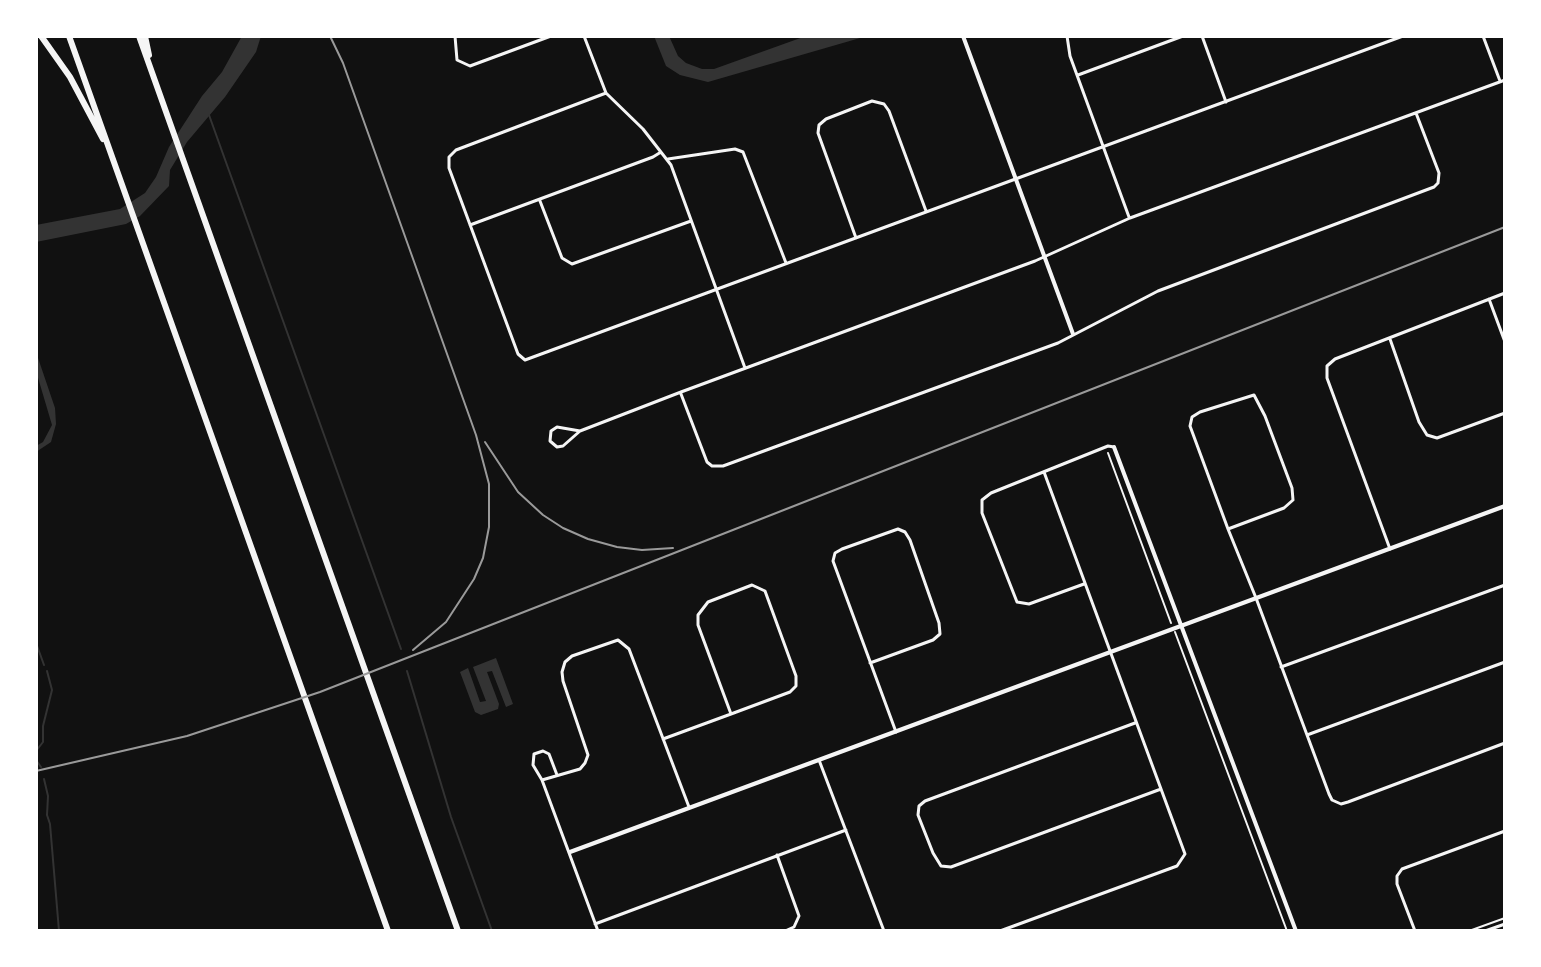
<!DOCTYPE html>
<style>
body{margin:0}
#map{position:relative;width:1541px;height:967px;overflow:hidden;background:#111;font-family:"Asap Condensed",sans-serif}
canvas{display:block}
.frame{position:absolute;inset:0;border:38px solid #fff;pointer-events:none}
</style>
<div id="map">
<canvas width="1541" height="967"></canvas>
<div class="frame"></div>
</div>
<script>
const ctx = document.querySelector('canvas').getContext('2d');
ctx.lineJoin = 'round';
function paint(path, color) { ctx.fillStyle = color; ctx.fill(path, 'evenodd'); }
const toPath = rows => new Path2D(rows.map(r => 'M' + r).join(''));
function stroke(path, color, width, dash) { ctx.strokeStyle = color; ctx.lineWidth = width; ctx.lineCap = dash ? 'butt' : 'round'; ctx.setLineDash(dash || []); ctx.stroke(path); }
paint(toPath([
 [242,36,261,36,256,52,225,97,187,142,170,170,169,186,140,216,126,224,36,242,36,225,120,209,145,193,156,177,169,147,202,96,222,72],
 [654,36,669,36,678,56,686,63,702,69,714,69,806,36,867,36,708,82,680,75,666,66],
 [36,352,55,408,56,424,51,442,36,452,36,446,43,442,52,425,36,371],
 [496,658,513,704,506,707,492,671,487,672,499,704,498,709,481,715,475,712,460,672,468,668,480,702,486,701,473,667]
]), '#333');
stroke(toPath([
 [209,115,401,649],
 [36,643,44,665],
 [407,671,451,817,492,931],
 [36,751,43,742,43,726,52,690,47,671],
 [36,760,41,767],
 [44,779,48,796,47,815,50,824,59,931]
]), '#333', 2);
stroke(toPath([
 [1108,453,1171,623],
 [1175,632,1287,931],
 [1469,931,1505,918]
]), '#f5f5f5', 2);
stroke(toPath([
 [455,36,457,60,470,66,551,36],
 [584,36,606,93,643,129,671,165,745,368],
 [1067,36,1070,56,1129,217],
 [1202,36,1226,102],
 [1483,36,1500,81],
 [1078,75,1183,36],
 [606,93,456,150,449,157,449,168,518,354,525,360,1403,36],
 [668,159,735,149,743,152,786,263],
 [540,201,562,258,572,264,691,221],
 [470,225,653,157,661,152],
 [856,238,818,133,819,125,826,119,872,101,884,104,889,111,926,211],
 [1489,299,1505,342],
 [1390,339,1419,422,1427,435,1437,438,1505,413],
 [681,394,707,462,712,466,723,466,1058,343,1158,291,1434,187,1438,183,1439,173,1416,113],
 [580,431,557,427,551,431,550,441,557,447,563,446,580,431,681,392,1035,261,1130,218,1505,80],
 [1228,529,1284,508,1293,500,1292,488,1265,416,1254,395,1200,412,1192,417,1190,426,1228,529,1256,598,1329,794,1332,800,1341,804,1348,802,1505,743],
 [1390,549,1327,378,1327,366,1335,359,1505,293],
 [1084,584,1029,604,1017,602,982,513,982,500,991,493,1108,446,1114,447],
 [870,663,933,640,940,634,939,623,910,540,905,532,898,529,842,549,835,553,833,561,896,732],
 [1281,667,1505,585],
 [1135,723,925,801,919,806,918,815,933,853,941,866,951,867,1161,789],
 [1307,735,1505,662],
 [663,739,731,714,790,692,796,686,796,676,765,591,752,585,708,602,698,615,698,625,731,714],
 [819,760,884,931],
 [557,775,549,754,543,751,534,754,533,765,542,780,598,931],
 [542,780,580,769,585,763,588,755,563,681,562,672,565,662,572,656,618,640,629,649,689,807],
 [777,855,799,916,794,927,785,931],
 [595,924,846,830],
 [1000,931,1177,866,1185,854,1044,472],
 [1415,931,1397,884,1397,876,1402,869,1505,831],
 [1485,931,1505,924]
]), '#f5f5f5', 3);
stroke(toPath([
 [963,36,1073,334],
 [1114,447,1296,931],
 [570,852,1505,506]
]), '#f5f5f5', 4);
stroke(toPath([
 [41,36,70,77,103,139],
 [69,36,388,931],
 [139,36,458,931],
 [145,36,149,55]
]), '#f5f5f5', 6);
stroke(toPath([
 [330,36,343,63,476,435,489,484,489,527,483,558,474,579,446,622,413,650],
 [485,442,518,492,543,515,563,528,588,539,617,547,642,550,673,548],
 [36,771,187,736,320,692,1505,227]
]), '#9a9a9a', 2);
</script>
